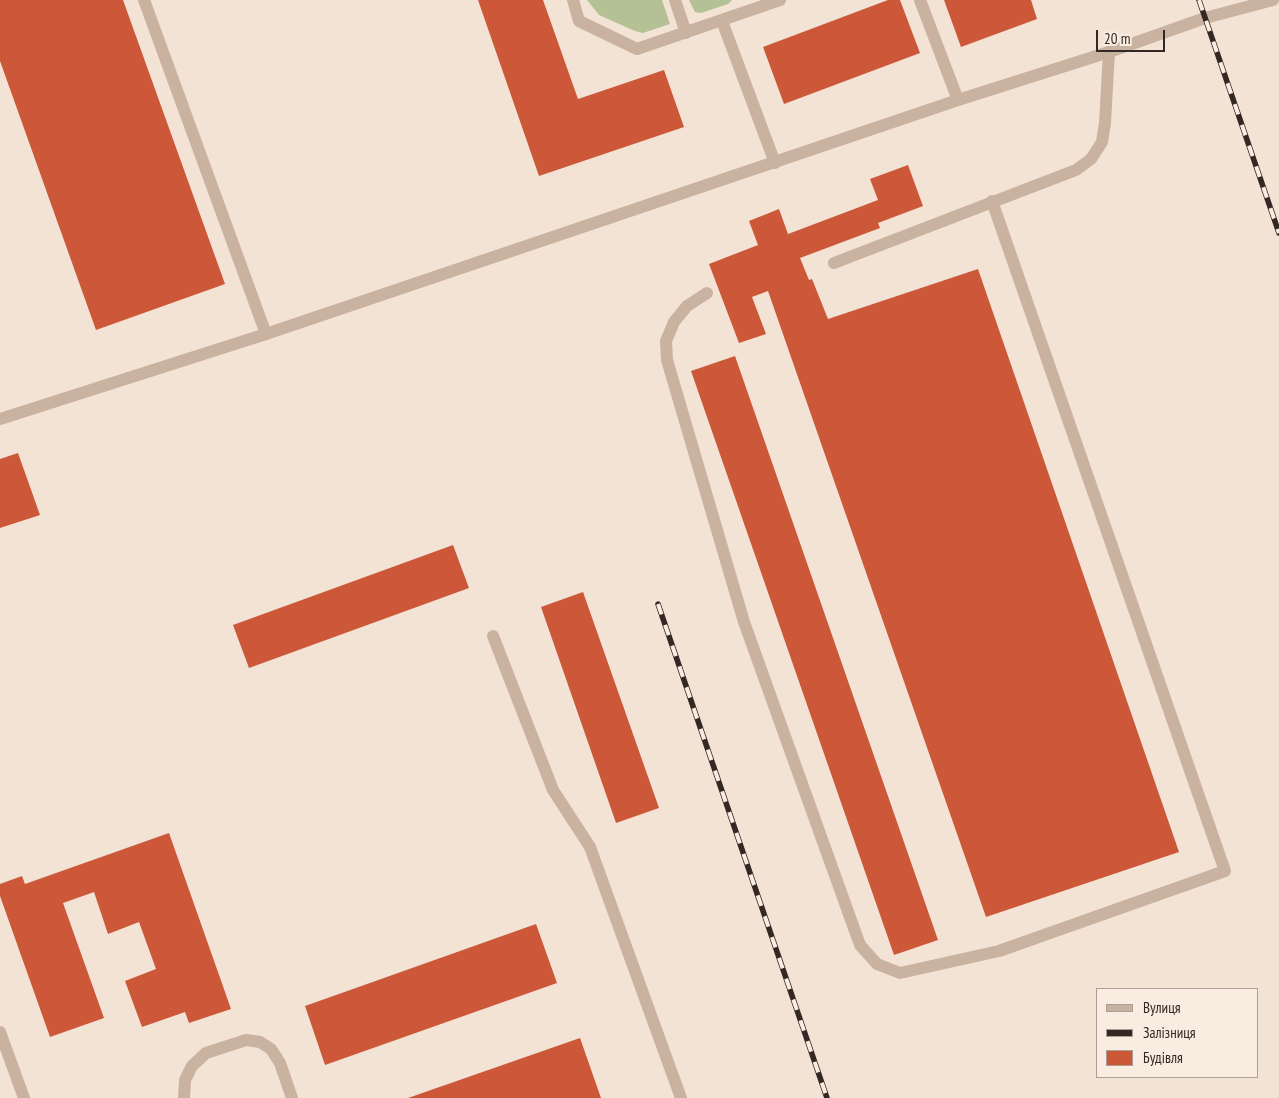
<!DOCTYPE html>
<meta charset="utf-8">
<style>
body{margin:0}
#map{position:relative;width:1279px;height:1098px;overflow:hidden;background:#f2e3d5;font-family:"PT Sans Narrow",sans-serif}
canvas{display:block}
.legend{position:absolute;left:1096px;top:988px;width:162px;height:90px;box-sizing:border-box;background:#f9ede1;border:1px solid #aa9e95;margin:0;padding:6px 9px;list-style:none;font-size:15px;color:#342824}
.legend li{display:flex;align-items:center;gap:10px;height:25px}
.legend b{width:25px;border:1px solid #aa9e95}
.scale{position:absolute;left:1096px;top:30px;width:69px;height:22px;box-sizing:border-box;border:2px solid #342824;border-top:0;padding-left:6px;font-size:15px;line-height:18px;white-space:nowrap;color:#342824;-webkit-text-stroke:4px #f9ede1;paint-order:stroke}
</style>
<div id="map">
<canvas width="1279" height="1098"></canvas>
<ul class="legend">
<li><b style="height:6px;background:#cab2a1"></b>Вулиця</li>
<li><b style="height:6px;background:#342824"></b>Залізниця</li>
<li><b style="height:14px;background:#cc5739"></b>Будівля</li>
</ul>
<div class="scale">20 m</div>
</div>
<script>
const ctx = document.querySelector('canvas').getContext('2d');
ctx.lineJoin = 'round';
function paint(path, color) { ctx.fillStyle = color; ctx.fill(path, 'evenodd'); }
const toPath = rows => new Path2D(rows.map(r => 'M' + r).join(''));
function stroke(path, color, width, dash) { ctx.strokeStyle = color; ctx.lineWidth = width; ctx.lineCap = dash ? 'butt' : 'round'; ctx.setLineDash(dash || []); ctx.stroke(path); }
paint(toPath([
 [587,0,662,0,670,24,643,33,635,31,599,15],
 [689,0,732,0,728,4,701,13,695,12]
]), '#b4c195');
paint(toPath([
 [0,0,123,0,225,284,96,330,0,61],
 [478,0,543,0,578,99,664,70,684,127,539,176],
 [888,0,900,0,920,53,784,104,763,47],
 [944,0,1031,0,1037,19,961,47],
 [908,165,923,206,878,223,880,228,800,258,809,280,812,279,828,319,978,269,1179,852,986,917,768,291,752,297,766,334,739,343,709,264,758,245,749,221,779,209,788,234,878,200,870,179],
 [735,356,938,940,894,955,691,371],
 [18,453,40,515,0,528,0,459],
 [453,545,469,588,249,668,233,625],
 [583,592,659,808,616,823,541,607],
 [169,833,231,1009,189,1023,185,1012,142,1027,125,981,156,969,139,922,108,934,94,892,63,903,104,1018,50,1037,0,896,0,884,22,876,25,884],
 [536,924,557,983,325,1065,305,1006],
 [580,1038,601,1098,408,1098]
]), '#cc5739');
stroke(toPath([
 [144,0,266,334],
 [573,0,579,21,637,49,780,0],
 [675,0,686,33],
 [920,0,958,100],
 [722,21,775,163],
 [834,263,1076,170,1091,159,1102,142,1105,123,1109,52],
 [707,293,687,306,674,322,666,341,667,360,744,622,860,945,877,964,900,973,999,951,1225,871,992,201],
 [0,419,266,334,958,100,1109,52,1205,18,1273,0],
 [493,636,553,790,590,847,681,1098],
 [0,1032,24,1098],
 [184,1098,185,1080,192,1066,206,1053,246,1040,260,1042,271,1049,280,1063,292,1098]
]), '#cab2a1', 12);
const rail = toPath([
 [1199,0,1279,233],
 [658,604,827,1098]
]);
stroke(rail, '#342824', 5.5);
stroke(rail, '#f9ede1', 4, [11]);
</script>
